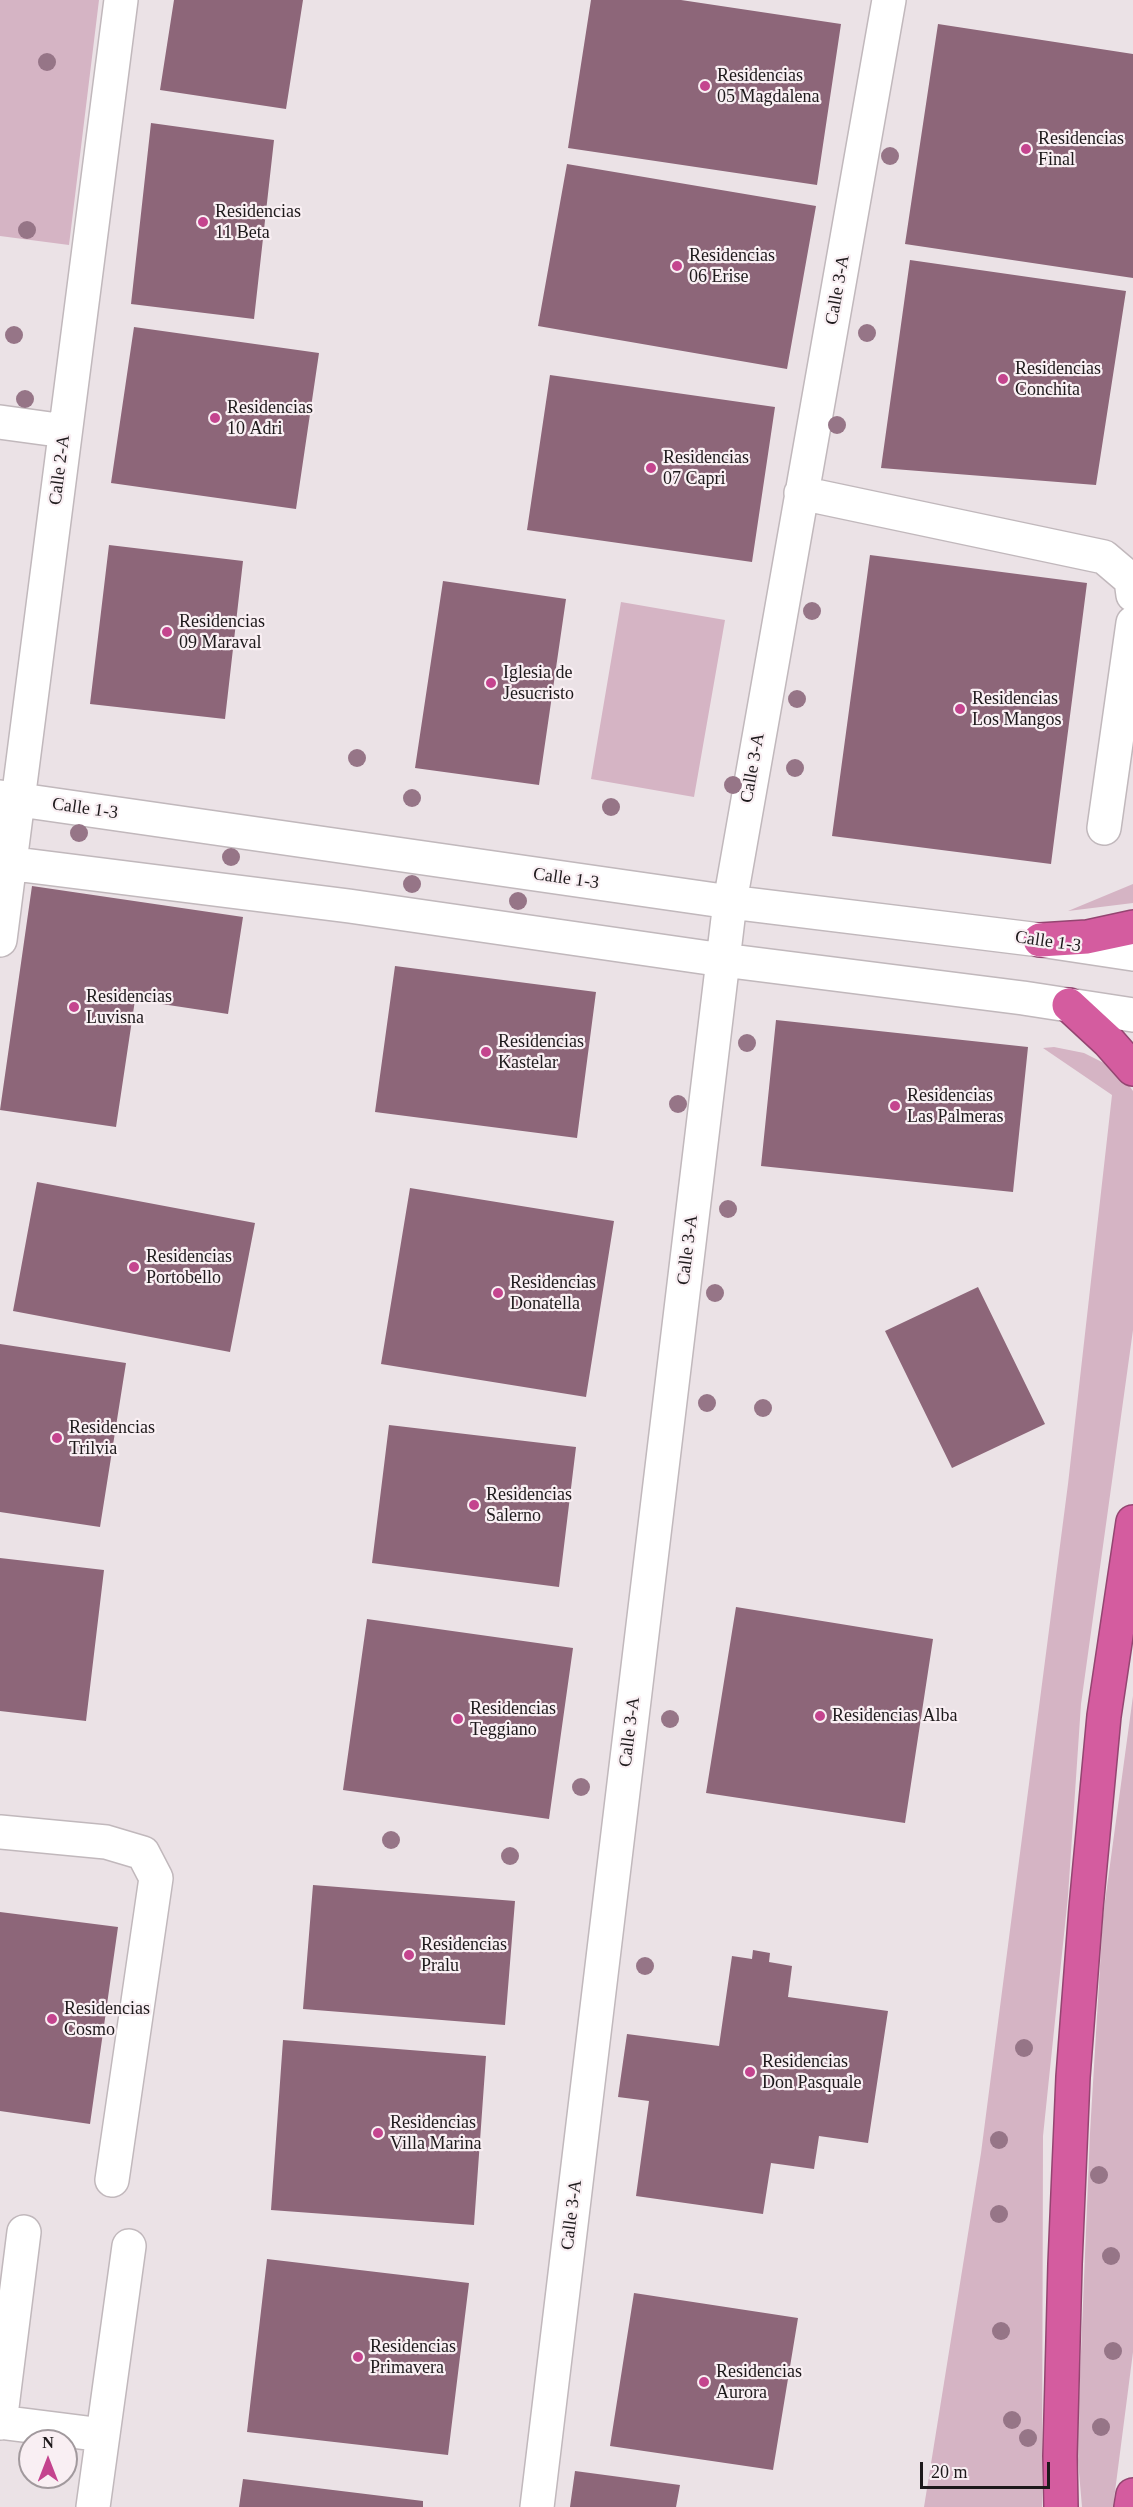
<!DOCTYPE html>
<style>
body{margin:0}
#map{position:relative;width:1133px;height:2507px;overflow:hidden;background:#ebe2e6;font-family:Georgia,serif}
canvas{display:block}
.north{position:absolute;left:18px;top:2429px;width:60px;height:60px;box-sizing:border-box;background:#f9eff3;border:2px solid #a1999d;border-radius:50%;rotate:0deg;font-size:16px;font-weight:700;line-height:24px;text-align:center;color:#1d191b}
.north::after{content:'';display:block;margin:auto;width:21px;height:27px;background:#c4448e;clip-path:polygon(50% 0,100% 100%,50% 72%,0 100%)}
.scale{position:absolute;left:920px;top:2462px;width:130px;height:27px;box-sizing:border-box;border:3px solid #1d191b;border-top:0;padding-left:8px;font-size:18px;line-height:21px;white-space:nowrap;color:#1d191b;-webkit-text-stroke:4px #f9eff3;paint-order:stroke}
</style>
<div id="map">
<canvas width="1133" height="2507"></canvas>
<div class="north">N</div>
<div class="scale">20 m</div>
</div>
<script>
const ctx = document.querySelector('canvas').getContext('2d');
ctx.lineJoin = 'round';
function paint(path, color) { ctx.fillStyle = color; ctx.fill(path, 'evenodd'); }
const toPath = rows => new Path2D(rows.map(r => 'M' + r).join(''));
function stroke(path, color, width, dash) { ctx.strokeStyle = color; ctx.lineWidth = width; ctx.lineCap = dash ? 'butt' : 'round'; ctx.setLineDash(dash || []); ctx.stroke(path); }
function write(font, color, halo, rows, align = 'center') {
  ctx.font = font + ' Georgia,serif'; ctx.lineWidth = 4.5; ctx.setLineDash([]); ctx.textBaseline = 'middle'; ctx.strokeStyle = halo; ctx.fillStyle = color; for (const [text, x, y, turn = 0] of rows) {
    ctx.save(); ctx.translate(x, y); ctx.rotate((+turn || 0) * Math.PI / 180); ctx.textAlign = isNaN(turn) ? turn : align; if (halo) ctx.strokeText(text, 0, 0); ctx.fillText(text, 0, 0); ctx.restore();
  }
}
paint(toPath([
 [0,0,99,0,69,245,0,236],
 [621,602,725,620,694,797,591,779],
 [1133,884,1133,903,1068,911],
 [1054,1047,1084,1053,1104,1063,1121,1074,1133,1091,1133,1330,1081,1704,1068,1896,1043,2136,1042,2507,924,2507,981,2153,1068,1484,1112,1095,1043,1048],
 [1133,1696,1133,2352,1113,2507,1082,2507,1077,2449,1090,2133,1103,1916]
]), '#d5b4c4');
paint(toPath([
 [174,0,303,0,286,109,160,90],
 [591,0,681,0,841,24,817,185,568,148],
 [938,24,1133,54,1133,278,905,244],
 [151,123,274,140,254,319,131,304],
 [567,164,816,206,787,369,538,326],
 [910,260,1126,291,1096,485,881,468],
 [134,327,319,353,296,509,111,483],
 [550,375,775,407,752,562,527,530],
 [109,545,243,561,225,719,90,704],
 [870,555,1087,583,1051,864,832,836],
 [443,581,566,599,539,785,415,768],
 [32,886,243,917,228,1014,135,1000,116,1127,0,1110],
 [395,966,596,992,577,1138,375,1112],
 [776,1020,1028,1047,1013,1192,761,1166],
 [37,1182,255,1223,230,1352,13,1311],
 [410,1188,614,1221,586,1397,381,1364],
 [978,1287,1045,1424,952,1468,885,1331],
 [0,1344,126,1363,100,1527,0,1512],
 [389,1425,576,1447,559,1587,372,1563],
 [0,1558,104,1570,86,1721,0,1711],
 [736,1607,933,1639,905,1823,706,1793],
 [367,1619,573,1648,549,1819,343,1790],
 [313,1885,515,1901,505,2025,303,2009],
 [0,1912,118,1927,90,2124,0,2111],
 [753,1950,770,1953,769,1962,792,1966,788,1997,888,2011,868,2143,819,2136,814,2169,771,2163,763,2214,636,2196,649,2101,618,2097,627,2034,719,2046,732,1956,752,1959],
 [283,2040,486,2056,474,2225,271,2210],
 [267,2259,469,2283,448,2455,247,2432],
 [634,2293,798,2318,773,2470,610,2446],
 [575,2471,680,2485,676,2507,570,2507],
 [243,2479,423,2501,423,2507,239,2507]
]), '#8d6679');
const minor = toPath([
 [0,422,65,431],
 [801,493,1104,557,1131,580,1133,595],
 [0,797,730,902,1040,940,1133,954],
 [1104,828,1133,623],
 [0,862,349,906,723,960,1023,998,1133,1015],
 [0,940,121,0],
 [0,1832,106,1842,143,1853,156,1878,112,2180],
 [0,2422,103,2435],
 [0,2423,24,2232],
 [93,2507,129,2246],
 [537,2507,730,902,889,0]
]);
const highway = toPath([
 [1040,940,1087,937,1133,927],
 [1069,1005,1109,1042,1133,1069],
 [1061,2507,1060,2456,1065,2264,1073,2077,1086,1908,1104,1716,1133,1522],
 [1131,2507,1133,2495]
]);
stroke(minor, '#c1b8bc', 36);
stroke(highway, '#944571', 36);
stroke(minor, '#fff', 33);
stroke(highway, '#d45c9f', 33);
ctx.fillStyle = '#967587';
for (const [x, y] of [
 [47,62],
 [890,156],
 [27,230],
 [867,333],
 [14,335],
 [25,399],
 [837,425],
 [812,611],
 [797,699],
 [357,758],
 [795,768],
 [733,785],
 [412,798],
 [611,807],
 [79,833],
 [231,857],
 [412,884],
 [518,901],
 [747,1043],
 [678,1104],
 [728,1209],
 [715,1293],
 [707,1403],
 [763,1408],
 [670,1719],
 [581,1787],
 [391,1840],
 [510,1856],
 [645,1966],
 [1024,2048],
 [999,2140],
 [1099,2175],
 [999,2214],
 [1111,2256],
 [1001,2331],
 [1113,2351],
 [1012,2420],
 [1101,2427],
 [1028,2438]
]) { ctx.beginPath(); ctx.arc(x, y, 9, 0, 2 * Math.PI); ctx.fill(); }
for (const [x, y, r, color] of [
 [705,86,6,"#c4448e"],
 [1026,149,6,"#c4448e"],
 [203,222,6,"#c4448e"],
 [677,266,6,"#c4448e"],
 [1003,379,6,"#c4448e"],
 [215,418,6,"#c4448e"],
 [651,468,6,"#c4448e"],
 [167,632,6,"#c4448e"],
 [491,683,6,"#c4448e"],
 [960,709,6,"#c4448e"],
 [74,1007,6,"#c4448e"],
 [486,1052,6,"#c4448e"],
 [895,1106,6,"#c4448e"],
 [134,1267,6,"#c4448e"],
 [498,1293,6,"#c4448e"],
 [57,1438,6,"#c4448e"],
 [474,1505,6,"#c4448e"],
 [820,1716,6,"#c4448e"],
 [458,1719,6,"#c4448e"],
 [409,1955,6,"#c4448e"],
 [52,2019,6,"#c4448e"],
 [750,2072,6,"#c4448e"],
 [378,2133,6,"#c4448e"],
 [358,2357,6,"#c4448e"],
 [704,2382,6,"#c4448e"]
]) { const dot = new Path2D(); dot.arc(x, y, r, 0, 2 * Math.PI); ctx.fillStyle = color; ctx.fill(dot); stroke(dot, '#f9eff3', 2); }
write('18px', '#1d191b', '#f9eff3', [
 ["Residencias",717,76],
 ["05 Magdalena",717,97],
 ["Residencias",1038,139],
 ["Final",1038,160],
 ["Residencias",215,212],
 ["11 Beta",215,233],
 ["Residencias",689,256],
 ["06 Erise",689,277],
 ["Residencias",1015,369],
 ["Conchita",1015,390],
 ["Residencias",227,408],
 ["10 Adri",227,429],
 ["Residencias",663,458],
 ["07 Capri",663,479],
 ["Residencias",179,622],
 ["09 Maraval",179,643],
 ["Iglesia de",503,673],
 ["Jesucristo",503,694],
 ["Residencias",972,699],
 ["Los Mangos",972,720],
 ["Residencias",86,997],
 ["Luvisna",86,1018],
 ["Residencias",498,1042],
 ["Kastelar",498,1063],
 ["Residencias",907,1096],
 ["Las Palmeras",907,1117],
 ["Residencias",146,1257],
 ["Portobello",146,1278],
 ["Residencias",510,1283],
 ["Donatella",510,1304],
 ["Residencias",69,1428],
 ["Trilvia",69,1449],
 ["Residencias",486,1495],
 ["Salerno",486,1516],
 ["Residencias",470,1709],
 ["Teggiano",470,1730],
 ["Residencias Alba",832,1716],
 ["Residencias",421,1945],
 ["Pralu",421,1966],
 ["Residencias",64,2009],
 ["Cosmo",64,2030],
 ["Residencias",762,2062],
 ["Don Pasquale",762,2083],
 ["Residencias",390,2123],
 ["Villa Marina",390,2144],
 ["Residencias",370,2347],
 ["Primavera",370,2368],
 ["Residencias",716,2372],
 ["Aurora",716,2393]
], 'left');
write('18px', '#1d191b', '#f9eff3', [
 ["Calle 3-A",838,290,-80],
 ["Calle 2-A",60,470,-83],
 ["Calle 3-A",753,768,-80],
 ["Calle 1-3",85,809,8],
 ["Calle 1-3",566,879,8],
 ["Calle 1-3",1048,942,8],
 ["Calle 3-A",688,1250,-83],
 ["Calle 3-A",630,1732,-83],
 ["Calle 3-A",572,2215,-83]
]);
</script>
